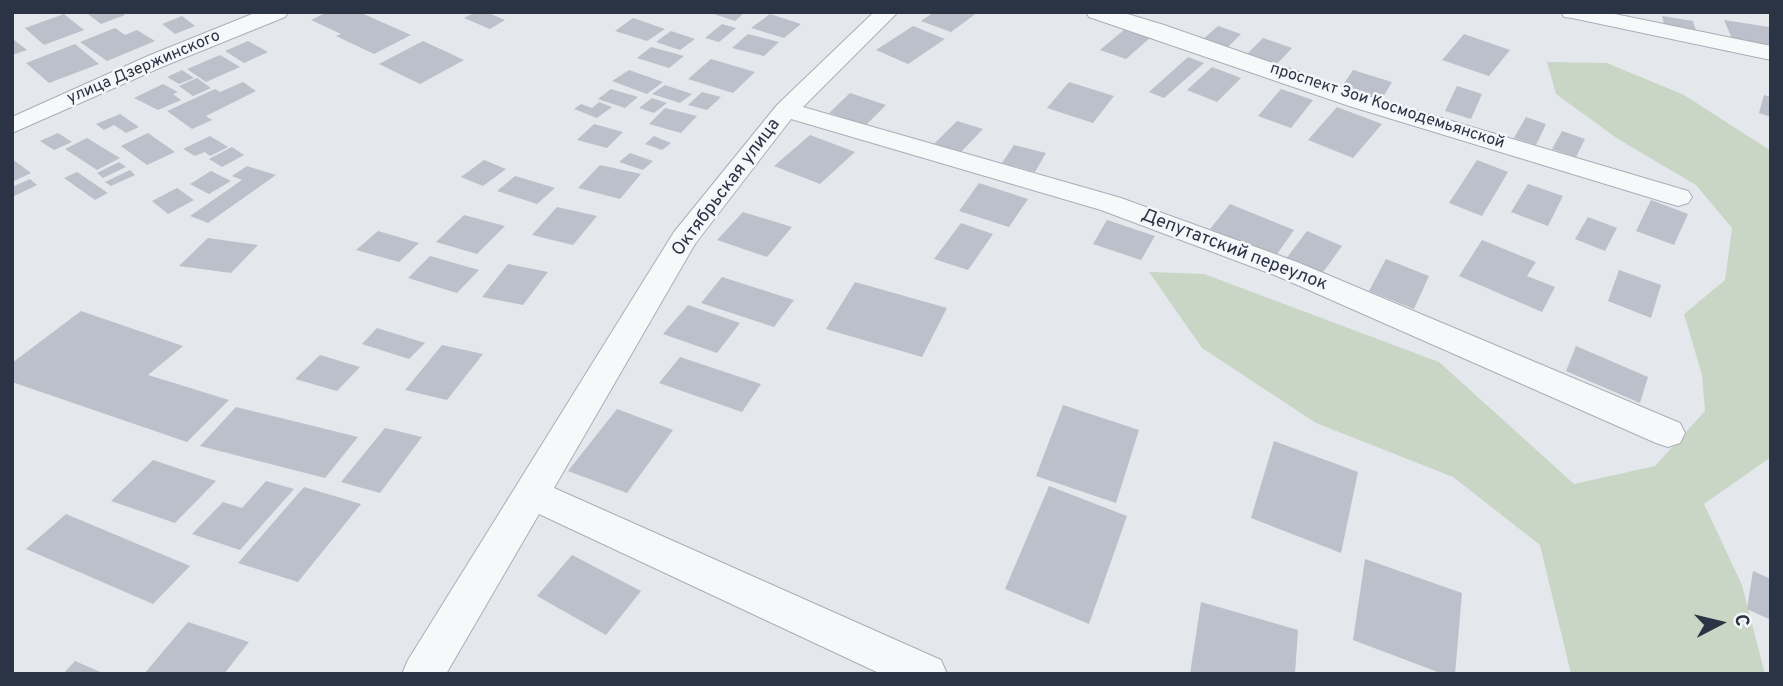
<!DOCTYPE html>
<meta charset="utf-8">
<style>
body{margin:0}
#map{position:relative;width:1783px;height:686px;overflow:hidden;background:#e4e7ec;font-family:Overpass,sans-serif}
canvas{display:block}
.frame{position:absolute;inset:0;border:14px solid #2b3445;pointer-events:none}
.north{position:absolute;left:1685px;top:588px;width:70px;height:70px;-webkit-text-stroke:5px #f4f6f9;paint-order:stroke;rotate:83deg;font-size:19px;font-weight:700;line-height:28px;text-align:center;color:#2b3445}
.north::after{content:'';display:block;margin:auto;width:24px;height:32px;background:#2b3445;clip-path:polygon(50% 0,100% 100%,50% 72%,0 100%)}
</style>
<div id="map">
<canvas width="1783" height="686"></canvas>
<div class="frame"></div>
<div class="north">С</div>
</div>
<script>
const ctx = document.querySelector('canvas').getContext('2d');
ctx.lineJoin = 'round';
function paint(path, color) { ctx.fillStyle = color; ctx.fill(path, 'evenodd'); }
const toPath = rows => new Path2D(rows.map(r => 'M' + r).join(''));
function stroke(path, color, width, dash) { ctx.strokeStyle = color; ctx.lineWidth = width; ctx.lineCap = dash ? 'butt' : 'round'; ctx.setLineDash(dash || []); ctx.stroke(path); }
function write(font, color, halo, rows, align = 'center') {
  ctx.font = font + ' Overpass,sans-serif'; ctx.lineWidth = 5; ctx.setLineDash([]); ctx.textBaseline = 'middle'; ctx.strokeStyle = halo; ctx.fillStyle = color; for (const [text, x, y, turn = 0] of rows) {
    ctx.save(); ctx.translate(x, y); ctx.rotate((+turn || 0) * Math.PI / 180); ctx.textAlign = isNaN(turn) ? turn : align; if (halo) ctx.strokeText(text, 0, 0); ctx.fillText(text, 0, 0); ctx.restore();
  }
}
paint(toPath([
 [1547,62,1607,63,1684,95,1771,151,1771,457,1704,504,1742,585,1765,674,1571,674,1540,545,1453,477,1316,423,1202,348,1149,272,1204,274,1439,362,1574,484,1655,466,1705,411,1702,375,1684,314,1725,280,1732,228,1696,185,1618,139,1556,94]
]), '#c9d6c5');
paint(toPath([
 [92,12,122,12,125,15,101,24,88,14],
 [327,12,359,12,411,35,374,54,336,36,341,34,311,20],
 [476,12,486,12,505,20,490,29,464,18],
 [708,12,745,12,735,21],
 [934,12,978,12,951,32,921,21],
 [64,14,84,30,44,45,25,28],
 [770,14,801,24,784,38,751,28],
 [182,16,195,26,175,34,162,24],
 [1662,16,1693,21,1697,33,1665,28],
 [633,18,665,29,647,41,615,31],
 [1724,20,1769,27,1771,49,1734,43],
 [722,24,736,28,719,42,705,38],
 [913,26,945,39,908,64,876,50],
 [1218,26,1241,34,1226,49,1202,40],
 [115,28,125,35,137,30,155,41,107,61,80,42],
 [1125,29,1150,38,1126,59,1100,50],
 [671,31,695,39,680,50,656,42],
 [748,34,779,42,764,56,732,48],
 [1464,34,1510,50,1489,76,1442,60],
 [1263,38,1292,48,1275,66,1245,56],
 [12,40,14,40,27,50,12,55],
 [248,41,268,52,244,63,225,51],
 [423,41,464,60,420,84,379,64],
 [75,44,99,64,49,83,26,63],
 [651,47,684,56,669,68,637,58],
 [220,55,240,67,206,82,187,69],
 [1188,57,1204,63,1164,98,1149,92],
 [711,59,755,72,733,93,688,79],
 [1212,67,1241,78,1217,102,1187,90],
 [182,70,194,78,179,84,167,77],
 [629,70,663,82,647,94,612,81],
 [1353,70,1392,82,1377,107,1337,94],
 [197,78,211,88,193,96,179,86],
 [243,82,256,91,206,116,212,120,192,129,167,111,215,89,220,92],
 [1069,82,1114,96,1093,123,1047,108],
 [163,84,178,92,173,94,181,100,158,110,134,98],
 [665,85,692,94,680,103,652,94],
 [1457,86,1482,94,1471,119,1445,111],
 [611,89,638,97,625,108,598,99],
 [1281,89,1313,100,1291,128,1258,116],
 [702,92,721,97,707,110,688,105],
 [850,93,886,105,866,125,829,113],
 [1764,95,1771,97,1771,117,1759,113],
 [652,98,667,103,654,113,639,108],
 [599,102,612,107,597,118,574,109,581,104,592,108],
 [1337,107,1382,124,1353,158,1308,140],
 [665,108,697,116,681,133,649,124],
 [120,114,139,127,126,133,114,125,104,130,96,124],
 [1526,117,1546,124,1536,145,1514,138],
 [957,121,983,129,960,153,934,144],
 [594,124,623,132,607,148,577,140],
 [1562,131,1585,139,1576,157,1552,149],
 [58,133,72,142,54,150,40,141],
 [148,133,175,152,147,165,121,146],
 [810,135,855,152,820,184,774,166],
 [210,136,228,147,210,156,205,152,195,156,183,149],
 [654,136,671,143,662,150,645,144],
 [87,138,120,158,97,170,65,149],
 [1014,145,1046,153,1035,172,1002,163],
 [232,147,244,155,222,167,209,159],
 [630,153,653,161,643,170,619,162],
 [12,159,31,173,12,182],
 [484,160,506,169,483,186,461,177],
 [1477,160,1508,172,1482,216,1449,203],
 [119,162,126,167,103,178,97,173],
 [600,165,641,174,620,199,578,188],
 [247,166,276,175,208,223,190,216,242,180,232,176],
 [130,170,135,175,111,186,105,182],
 [211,171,231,181,209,194,190,184],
 [77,172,108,193,95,200,64,178],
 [515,176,555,188,537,204,497,191],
 [30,179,37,185,12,197,12,187],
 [979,183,1028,199,1009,227,959,211],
 [1528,184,1563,196,1548,226,1511,212],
 [177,188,194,200,168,214,152,201],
 [1651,200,1688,214,1674,245,1636,231],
 [1230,204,1294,230,1275,257,1210,229],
 [557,207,597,216,573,245,532,235],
 [743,212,792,227,767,257,717,240],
 [464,215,505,226,477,254,436,242],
 [1588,217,1617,228,1605,251,1575,239],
 [1107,220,1155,236,1141,260,1093,244],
 [961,223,993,234,968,270,934,259],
 [378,231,419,243,399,262,356,250],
 [1307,231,1342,246,1321,275,1285,260],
 [208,238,258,245,231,273,179,266],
 [1482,240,1536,262,1527,276,1555,287,1542,312,1459,276],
 [430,256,479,270,457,293,408,278],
 [1386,259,1429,276,1414,309,1369,291],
 [508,264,548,272,523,305,482,297],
 [1619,270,1661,285,1651,318,1608,301],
 [722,277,794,300,774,327,701,303],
 [855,282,947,308,922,357,826,329],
 [688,305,740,323,717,353,663,334],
 [81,311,183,346,148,375,229,400,187,442,12,382,12,363],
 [377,328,425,343,409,359,362,344],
 [442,345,483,354,447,400,405,390],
 [1576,346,1648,377,1640,403,1566,371],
 [320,355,360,367,337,391,295,379],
 [680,357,761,384,742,412,659,383],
 [1063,405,1139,430,1116,503,1036,476],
 [236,407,358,437,325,478,200,446],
 [617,409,673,430,627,493,568,471],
 [385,428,422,437,380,493,341,482],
 [1274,441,1358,472,1341,553,1251,518],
 [153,460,216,481,175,523,111,501],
 [266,481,294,489,240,550,192,534,223,502,242,508],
 [1049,486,1127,516,1089,624,1005,589],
 [304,487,361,504,298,582,238,563],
 [66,514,190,566,153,604,26,549],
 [572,555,641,591,606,635,537,596],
 [1365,559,1462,593,1455,674,1443,674,1353,640],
 [1753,571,1771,579,1771,620,1747,609],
 [1201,602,1298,630,1295,674,1190,674],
 [188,622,249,642,224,674,144,674],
 [75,661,105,674,63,674]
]), '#bbc0ca');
const minor = toPath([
 [257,12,288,12,285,17,164,66,12,133,12,117,148,56,257,12],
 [874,12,898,12,803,107,1121,198,1297,262,1680,423,1685,433,1680,443,1668,447,1656,443,1277,276,1101,210,791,119,695,244,554,488,941,660,947,674,881,674,539,514,446,674,402,674,408,660,674,232,777,105,874,12],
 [1086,12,1121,12,1164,25,1367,96,1688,191,1692,197,1688,203,1678,206,1668,203,1349,106,1089,17,1086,12],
 [1561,12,1605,12,1771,46,1771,60,1572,18,1564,17,1561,12]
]);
stroke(minor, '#a9aeb7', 2);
paint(minor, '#f7f8fa');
write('16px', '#2b3445', '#f4f6f9', [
 ["улица Дзержинского",144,68,-23],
 ["проспект Зои Космодемьянской",1387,107,18]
]);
write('18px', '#2b3445', '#f4f6f9', [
 ["Октябрьская улица",727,188,-53],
 ["Депутатский переулок",1234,251,21]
]);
</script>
